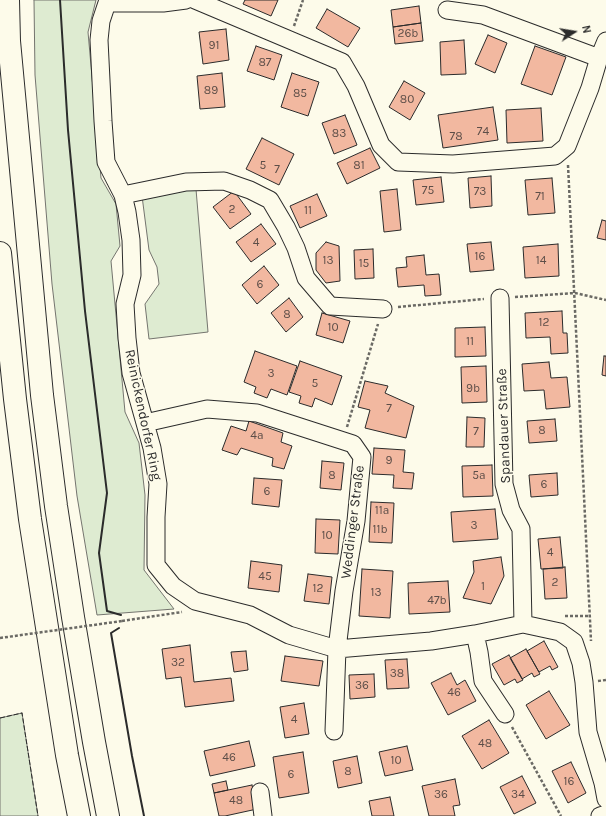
<!DOCTYPE html>
<meta charset="utf-8">
<style>
body{margin:0}
#map{position:relative;width:606px;height:816px;overflow:hidden;background:#fdfbea;font-family:Karla,sans-serif}
canvas{display:block}
.north{position:absolute;left:554px;top:12px;width:40px;height:40px;-webkit-text-stroke:3px #fdfbea;paint-order:stroke;rotate:78deg;font-size:11px;font-weight:700;line-height:16px;text-align:center;color:#2b2b2b}
.north::after{content:'';display:block;margin:auto;width:14px;height:18px;background:#2b2b2b;clip-path:polygon(50% 0,100% 100%,50% 72%,0 100%)}
</style>
<div id="map">
<canvas width="606" height="816"></canvas>
<div class="north">N</div>
</div>
<script>
const ctx = document.querySelector('canvas').getContext('2d');
ctx.lineJoin = 'round';
function paint(path, color) { ctx.fillStyle = color; ctx.fill(path, 'evenodd'); }
const toPath = rows => new Path2D(rows.map(r => 'M' + r).join(''));
function stroke(path, color, width, dash) { ctx.strokeStyle = color; ctx.lineWidth = width; ctx.lineCap = dash ? 'butt' : 'round'; ctx.setLineDash(dash || []); ctx.stroke(path); }
function write(font, color, halo, rows, align = 'center') {
  ctx.font = font + ' Karla,sans-serif'; ctx.lineWidth = 3; ctx.setLineDash([]); ctx.textBaseline = 'middle'; ctx.strokeStyle = halo; ctx.fillStyle = color; for (const [text, x, y, turn = 0] of rows) {
    ctx.save(); ctx.translate(x, y); ctx.rotate((+turn || 0) * Math.PI / 180); ctx.textAlign = isNaN(turn) ? turn : align; if (halo) ctx.strokeText(text, 0, 0); ctx.fillText(text, 0, 0); ctx.restore();
  }
}
const green = toPath([
 [34,0,96,0,88,32,101,178,116,204,120,246,111,261,125,412,139,443,145,495,144,570,174,609,97,615,77,496,52,284,35,75,34,0],
 [196,189,208,332,149,339,145,304,159,284,157,267,149,250,142,196,196,189],
 [22,713,38,816,0,816,0,718,22,713]
]);
paint(green, '#deebd1');
stroke(green, '#74746e', 1);
const building = toPath([
 [245,0,278,0,271,16,243,4,245,0],
 [419,6,421,23,393,27,391,10,419,6],
 [327,9,360,28,348,47,316,28,327,9],
 [421,23,423,41,395,44,393,27,421,23],
 [226,29,229,60,203,64,199,32,226,29],
 [488,35,507,43,495,73,475,64,488,35],
 [464,40,466,74,441,75,440,42,464,40],
 [256,46,282,55,274,80,247,71,256,46],
 [535,46,566,57,552,95,521,84,535,46],
 [222,73,225,107,200,109,197,76,222,73],
 [292,73,319,82,308,116,281,107,292,73],
 [404,81,425,93,410,120,389,107,404,81],
 [493,107,498,140,443,148,438,115,493,107],
 [541,108,543,141,507,143,506,110,541,108],
 [345,115,357,145,334,154,322,123,345,115],
 [262,138,294,154,279,185,246,169,262,138],
 [370,148,380,168,347,184,337,163,370,148],
 [491,176,492,206,470,208,468,178,491,176],
 [441,177,444,202,416,205,413,180,441,177],
 [552,178,555,213,528,215,525,180,552,178],
 [397,189,401,230,384,232,380,191,397,189],
 [234,191,251,214,230,229,213,207,234,191],
 [317,194,327,216,300,228,290,206,317,194],
 [602,220,606,221,606,240,597,238,602,220],
 [261,224,276,244,251,262,236,242,261,224],
 [326,242,339,246,340,281,326,283,316,270,316,253,326,242],
 [491,242,494,270,470,272,467,244,491,242],
 [558,244,559,276,525,278,523,247,558,244],
 [373,249,374,278,355,279,354,250,373,249],
 [424,255,426,275,439,274,441,295,425,296,424,285,398,287,396,268,407,267,406,257,424,255],
 [264,266,279,285,257,304,242,285,264,266],
 [289,298,303,317,286,332,271,313,289,298],
 [562,311,563,333,567,333,568,353,551,354,550,337,526,338,525,313,562,311],
 [322,313,350,321,343,343,316,335,322,313],
 [485,327,486,356,455,357,455,328,485,327],
 [255,351,297,366,287,395,271,389,267,398,254,393,256,387,244,382,255,351],
 [604,356,606,356,606,376,602,375,604,356],
 [300,361,342,376,332,405,315,398,312,407,299,403,301,396,289,392,300,361],
 [549,362,551,378,567,377,570,407,546,409,544,390,524,391,522,364,549,362],
 [486,366,487,402,462,403,461,367,486,366],
 [365,381,388,386,385,393,414,406,406,438,365,428,370,410,358,407,365,381],
 [467,417,485,418,484,447,466,447,467,417],
 [555,419,557,441,529,443,527,421,555,419],
 [249,421,283,433,281,442,292,446,284,469,272,466,273,458,241,448,237,455,222,450,231,426,246,431,249,421],
 [374,448,405,450,403,472,414,473,412,489,393,488,394,475,372,474,374,448],
 [322,461,344,463,341,490,320,488,322,461],
 [492,465,493,496,463,497,462,466,492,465],
 [557,473,558,495,531,497,529,475,557,473],
 [254,478,282,480,279,507,252,504,254,478],
 [371,502,394,503,392,543,369,542,371,502],
 [495,509,498,539,453,542,451,512,495,509],
 [316,519,340,520,338,554,315,553,316,519],
 [560,537,563,568,541,569,538,539,560,537],
 [501,557,504,576,491,604,463,598,474,572,473,561,501,557],
 [251,561,282,565,279,592,248,588,251,561],
 [565,567,567,598,545,599,543,569,565,567],
 [362,569,393,571,390,618,359,616,362,569],
 [308,574,332,577,329,604,304,601,308,574],
 [448,581,450,612,409,614,408,583,448,581],
 [544,641,558,667,552,670,550,666,539,672,527,651,544,641],
 [190,645,194,682,231,678,234,701,185,707,181,677,166,679,162,649,190,645],
 [526,649,540,674,534,677,532,673,522,679,510,658,526,649],
 [246,651,248,670,234,672,231,652,246,651],
 [509,655,523,680,517,683,515,679,504,685,492,664,509,655],
 [285,656,323,661,319,686,281,681,285,656],
 [407,659,409,688,387,689,385,660,407,659],
 [451,673,457,685,465,680,476,701,448,715,431,683,451,673],
 [374,674,375,697,350,699,349,675,374,674],
 [549,691,570,725,546,739,526,705,549,691],
 [304,703,309,734,285,738,280,707,304,703],
 [489,720,509,753,482,769,462,736,489,720],
 [249,741,255,766,210,776,204,751,249,741],
 [407,746,413,770,385,776,379,752,407,746],
 [303,752,309,793,279,798,273,757,303,752],
 [357,756,362,783,338,788,333,761,357,756],
 [571,762,586,793,568,803,552,771,571,762],
 [522,776,536,803,514,814,500,787,522,776],
 [455,779,460,805,453,806,455,816,429,816,422,786,455,779],
 [226,781,228,790,214,793,212,784,226,781],
 [252,785,257,809,225,816,219,816,214,793,252,785],
 [390,797,394,816,372,816,369,801,390,797]
]);
paint(building, '#f2b8a0');
stroke(building, '#2b2b2b', 1);
const minor = toPath([
 [108,0,101,21,99,40,103,121,106,162,123,195,127,212,131,240,132,275,125,304,127,338,131,373,152,448,158,484,156,517,156,565,173,586,195,601,250,615,289,635,337,649,431,641,475,634,523,624,560,632,574,642,581,663,584,682,588,732,603,783,606,799],
 [195,0,342,62,356,86,381,145,398,162,453,164,555,156,567,146,590,88,599,58,606,41],
 [108,3,163,3,186,0],
 [447,10,483,15,599,58],
 [123,195,186,182,224,181,250,190,270,200,286,227,296,248,306,278,330,306,383,309],
 [500,298,504,484,511,510,521,529,523,624],
 [145,423,207,409,257,413,353,444,362,457,356,521,344,591,337,649,334,731],
 [475,634,479,652,483,681,505,714],
 [260,792,263,816],
 [600,816,606,814]
]);
const highway = toPath([
 [8,0,9,41,42,395,56,506,73,617,94,742,108,816],
 [0,253,15,399,30,519,67,755,79,816]
]);
stroke(minor, '#2b2b2b', 19);
stroke(highway, '#2b2b2b', 24);
stroke(toPath([
 [294,26,303,0],
 [568,165,591,641],
 [515,297,575,293,606,300],
 [398,307,484,299],
 [347,427,378,324],
 [565,616,591,616],
 [122,621,182,612],
 [598,681,606,680],
 [512,727,561,816]
]), '#6a6964', 2.5, [3, 2]);
stroke(minor, '#fdfbea', 17);
stroke(highway, '#fdfbea', 22);
stroke(toPath([
 [0,638,122,621]
]), '#6a6964', 2.5, [3, 2]);
stroke(toPath([
 [0,718,22,713,38,816]
]), '#2b2b2b', 1, [5, 2]);
stroke(toPath([
 [60,0,68,130,85,311,107,493,99,553,107,611,121,615],
 [119,628,111,633,132,756,144,816]
]), '#2b2b2b', 2);
write('12px', '#5d4e48', null, [
 ["26b",408,34],
 ["91",214,46],
 ["87",265,63],
 ["89",211,91],
 ["85",300,94],
 ["80",407,100],
 ["74",483,132],
 ["83",339,134],
 ["78",456,137],
 ["5",263,166],
 ["81",359,166],
 ["7",277,170],
 ["75",428,191],
 ["73",480,192],
 ["71",540,197],
 ["2",232,210],
 ["11",308,211],
 ["4",256,243],
 ["16",480,257],
 ["13",328,261],
 ["14",541,261],
 ["15",364,264],
 ["6",260,285],
 ["8",287,315],
 ["12",544,323],
 ["10",333,328],
 ["11",470,342],
 ["3",271,374],
 ["5",315,384],
 ["9b",473,389],
 ["7",389,409],
 ["8",542,431],
 ["7",476,432],
 ["4a",257,436],
 ["9",389,461],
 ["8",332,476],
 ["5a",479,476],
 ["6",544,485],
 ["6",267,492],
 ["11a",382,511],
 ["3",474,526],
 ["11b",380,530],
 ["10",327,536],
 ["4",550,553],
 ["45",265,577],
 ["2",555,583],
 ["1",483,587],
 ["12",318,589],
 ["13",376,593],
 ["47b",437,601],
 ["32",178,663],
 ["38",397,674],
 ["36",362,686],
 ["46",454,693],
 ["4",294,720],
 ["48",485,744],
 ["46",229,758],
 ["10",396,761],
 ["8",348,772],
 ["6",291,775],
 ["16",569,782],
 ["36",441,795],
 ["34",518,795],
 ["48",236,801]
]);
write('14px', '#2b2b2b', '#fdfbea', [
 ["Reinickendorfer Ring",143,415,78],
 ["Spandauer Straße",504,426,-92],
 ["Weddinger Straße",353,522,-83]
]);
</script>
